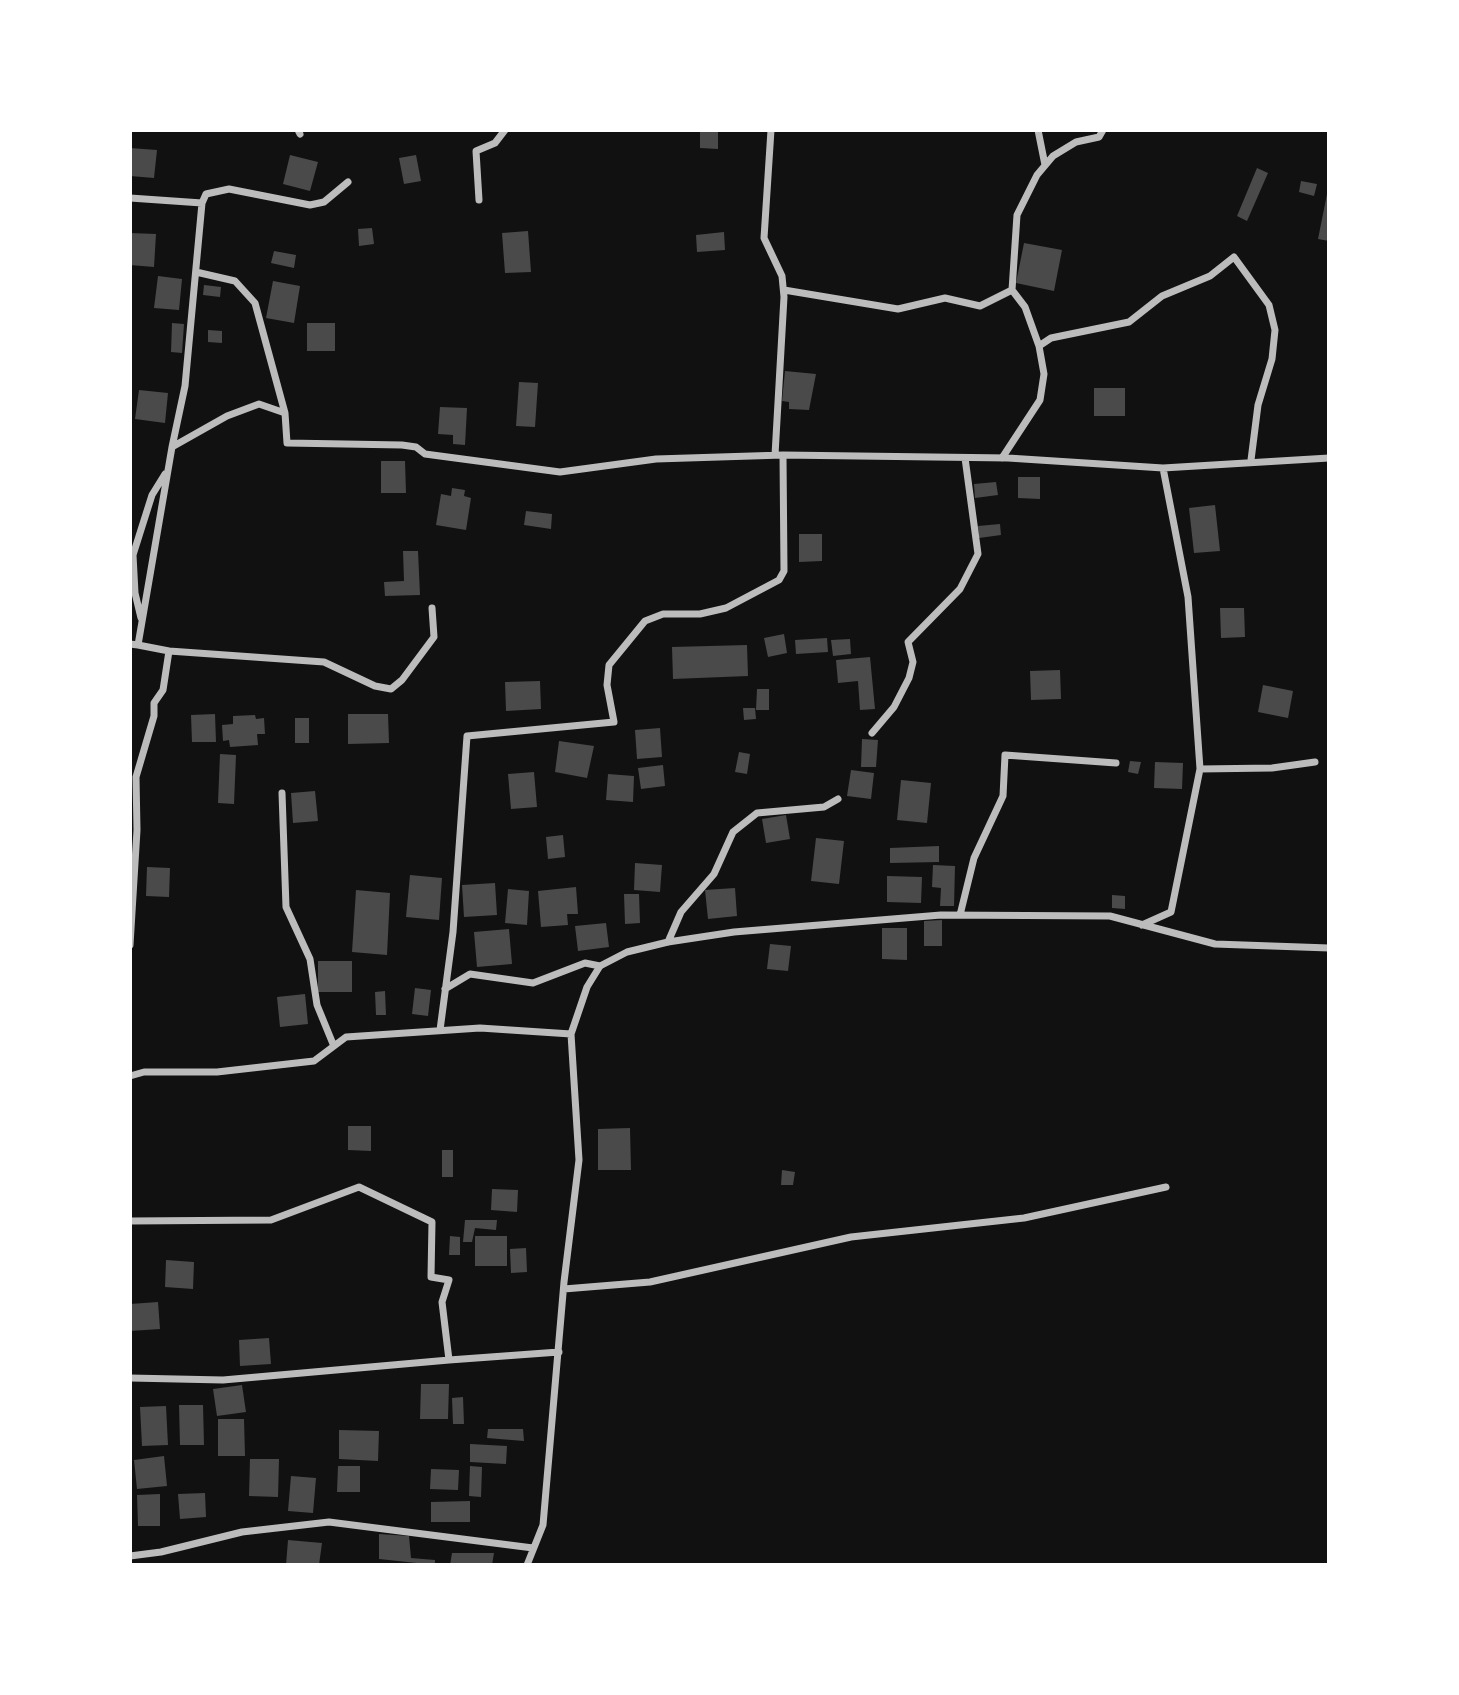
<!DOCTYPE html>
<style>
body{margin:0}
#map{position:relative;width:1459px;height:1695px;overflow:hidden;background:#111;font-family:"Titillium Web",sans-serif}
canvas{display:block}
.frame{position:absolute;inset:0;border:132px solid #fff;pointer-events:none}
</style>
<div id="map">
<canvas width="1459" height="1695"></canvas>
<div class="frame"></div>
</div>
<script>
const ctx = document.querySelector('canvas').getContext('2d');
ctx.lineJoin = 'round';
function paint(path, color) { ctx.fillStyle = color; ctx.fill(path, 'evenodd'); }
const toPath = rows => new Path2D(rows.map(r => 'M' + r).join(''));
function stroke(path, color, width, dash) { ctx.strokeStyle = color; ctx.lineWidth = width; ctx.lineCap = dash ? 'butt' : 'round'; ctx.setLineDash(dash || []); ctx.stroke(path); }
paint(toPath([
 [700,130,718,130,718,149,700,148],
 [130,148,157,150,154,178,130,176],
 [290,155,318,162,310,191,283,184],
 [416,155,421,181,404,184,399,158],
 [1257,168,1268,173,1247,221,1237,216],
 [1301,181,1317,184,1314,196,1299,192],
 [1328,189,1329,190,1329,241,1318,239],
 [372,228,374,244,359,246,358,229],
 [528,231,531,272,505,273,502,233],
 [724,232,725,250,697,252,696,235],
 [130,233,156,234,154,267,130,265],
 [1024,243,1062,250,1054,291,1016,283],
 [274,251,296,255,294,268,271,263],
 [158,276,182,279,179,310,154,308],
 [273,281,300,286,294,323,266,318],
 [204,285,221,287,220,297,203,295],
 [172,323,184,324,182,353,171,352],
 [307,323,335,323,335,351,307,351],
 [208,330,222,331,222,343,208,342],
 [785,371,816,374,809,410,789,409,789,402,782,401],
 [519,382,538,383,535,427,516,426],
 [1094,388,1125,388,1125,416,1094,416],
 [139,390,168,393,165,423,135,419],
 [440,407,467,408,465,445,453,444,453,435,438,434],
 [381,461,405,461,406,493,381,493],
 [1018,477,1040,477,1040,499,1018,498],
 [996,482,998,495,975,498,974,484],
 [452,488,465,490,464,496,471,498,466,530,436,525,441,494,451,496],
 [1215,505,1220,551,1194,553,1189,508],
 [526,511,552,514,551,529,524,525],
 [1000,524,1001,535,979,538,978,526],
 [799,534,822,534,822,561,799,562],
 [403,551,418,551,420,595,385,596,384,582,404,581],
 [1220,608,1244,608,1245,637,1221,638],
 [784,634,787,653,768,657,764,638],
 [827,638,828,652,796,654,795,640],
 [850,639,851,654,833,656,831,640],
 [747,645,748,676,673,679,672,647],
 [870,657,875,709,860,710,858,681,838,683,836,660],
 [1060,670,1061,699,1031,700,1030,671],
 [540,681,541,709,506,711,505,682],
 [1263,685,1293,691,1288,718,1258,712],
 [757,689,769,689,769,710,756,710],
 [743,708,755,708,756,719,744,720],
 [215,714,216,742,192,742,191,715],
 [348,714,388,714,389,743,348,744],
 [255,715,256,719,264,718,265,734,257,734,258,745,230,747,229,740,223,741,222,725,233,724,233,716],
 [295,718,309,718,309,743,295,743],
 [660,728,662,757,637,759,635,730],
 [862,739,878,740,876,767,861,767],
 [559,741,594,746,587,778,555,772],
 [739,752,750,754,747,774,735,772],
 [220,754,236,755,234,804,218,803],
 [1130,761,1141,762,1138,774,1128,772],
 [1155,762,1183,763,1182,789,1154,788],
 [663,765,665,786,641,789,638,768],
 [851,770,874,773,871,799,847,796],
 [534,772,537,807,511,809,508,774],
 [608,774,634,776,633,802,606,800],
 [901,780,931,783,927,823,897,820],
 [315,791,318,821,293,823,291,793],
 [786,815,790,839,766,843,762,819],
 [563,835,565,857,548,859,546,837],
 [816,838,844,841,839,884,811,881],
 [939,846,939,862,890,863,890,848],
 [635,863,662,865,660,892,634,890],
 [933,865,955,866,954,906,940,906,941,888,932,887],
 [147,867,170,868,169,897,146,896],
 [410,875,442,878,439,920,406,917],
 [887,876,922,877,921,903,887,902],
 [495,883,497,915,464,917,462,885],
 [576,887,578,914,567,914,568,925,541,927,538,891],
 [735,888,737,916,708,919,705,890],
 [508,889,529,891,527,925,505,923],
 [356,890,390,893,387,955,352,952],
 [624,894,639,894,640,923,625,924],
 [1112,895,1125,896,1125,909,1112,908],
 [942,920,942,946,924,946,924,921],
 [606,923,609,947,578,951,575,926],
 [882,928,907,928,907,960,882,959],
 [509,929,512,964,477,967,474,932],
 [770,944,791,946,788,971,767,969],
 [318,961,352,961,352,992,318,992],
 [415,988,431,990,428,1016,412,1014],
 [385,991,386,1015,376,1015,375,992],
 [305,994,308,1024,280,1027,277,997],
 [348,1126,371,1126,371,1151,348,1150],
 [630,1128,631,1170,598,1170,598,1129],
 [442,1150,453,1150,453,1177,442,1177],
 [782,1170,795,1172,793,1185,781,1185],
 [492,1189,518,1190,517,1212,491,1210],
 [465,1220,497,1220,496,1230,475,1228,472,1242,463,1242],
 [450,1236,460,1237,460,1255,449,1255],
 [475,1236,507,1236,507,1266,475,1266],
 [526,1248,527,1272,511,1273,510,1249],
 [166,1260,194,1262,193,1289,165,1287],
 [158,1302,160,1329,130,1331,130,1304],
 [269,1338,271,1364,240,1366,239,1340],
 [421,1384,449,1384,448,1419,420,1419],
 [242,1385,246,1412,217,1416,213,1389],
 [463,1397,464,1424,453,1424,452,1398],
 [179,1405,203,1405,204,1445,180,1445],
 [166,1406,168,1445,142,1446,140,1407],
 [218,1419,244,1419,245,1456,218,1456],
 [488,1429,523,1429,524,1441,487,1438],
 [339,1430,379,1431,378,1461,339,1459],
 [470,1444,507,1446,506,1464,470,1462],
 [164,1456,167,1486,137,1489,134,1460],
 [250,1459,279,1459,278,1497,249,1496],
 [338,1466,360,1466,360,1492,337,1492],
 [470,1466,482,1467,481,1497,469,1496],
 [431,1469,459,1470,458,1490,430,1489],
 [291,1476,316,1478,313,1513,288,1511],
 [205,1493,206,1517,180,1519,178,1494],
 [160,1494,160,1526,138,1526,137,1495],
 [470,1501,470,1522,431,1522,431,1502],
 [379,1534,409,1536,411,1558,435,1560,435,1565,379,1559],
 [288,1540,322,1543,319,1565,286,1565],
 [452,1553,494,1553,492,1565,450,1565]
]), '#4a4a4a');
stroke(toPath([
 [298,130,300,134],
 [771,130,764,238,782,276,784,297,775,455],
 [1038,130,1045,165],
 [130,198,202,203],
 [479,200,476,151,495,143,505,130],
 [196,272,235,281,255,303,285,413],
 [784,290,898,309,945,298,980,306,1012,290],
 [1039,346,1051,338,1129,322,1162,296,1210,276,1234,257,1269,305,1275,330,1272,359,1258,405,1251,460],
 [172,447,185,386,202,203,206,194,229,189,310,205,324,202,348,182],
 [1002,458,1040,400,1044,374,1039,346,1025,307,1012,290,1017,215,1037,175,1053,156,1076,142,1099,137,1103,130],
 [141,618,135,593,133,555,152,495,165,474],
 [130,644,138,645,172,447,227,416,259,404,285,413,287,443,402,445,416,447,425,454,560,472,656,459,783,455,1008,458,1163,468,1329,458],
 [169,651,324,662,375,686,391,689,402,680,434,637,432,608],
 [872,733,894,707,909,678,913,662,908,642,960,589,978,554,965,458],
 [1200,769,1272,768,1315,762],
 [282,793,286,907,310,959,317,1005,333,1044],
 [960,915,974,858,1003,796,1005,755,1116,763],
 [1142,925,1171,912,1200,769,1188,597,1163,468],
 [668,942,681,912,714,874,733,832,757,813,824,807,838,799],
 [130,945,137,830,136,777,154,716,154,703,163,690,169,651,138,645],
 [445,989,470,974,533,983,585,963,600,966],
 [440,1030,453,932,467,736,614,722,607,685,609,665,645,621,663,614,700,614,726,608,779,580,784,571,783,455],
 [130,1076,144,1072,217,1072,314,1061,346,1037,480,1028,571,1034],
 [130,1221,271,1220,359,1187,432,1222,431,1277,449,1280,442,1302,449,1360,559,1352],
 [564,1289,650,1282,851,1237,1024,1218,1166,1187],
 [130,1378,223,1380,449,1360],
 [130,1556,161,1552,242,1532,329,1522,533,1548],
 [527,1565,543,1525,564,1282,579,1160,571,1034,587,987,600,966,627,952,668,942,734,932,941,915,1110,916,1215,944,1329,948]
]), '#bcbcbc', 7);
</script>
